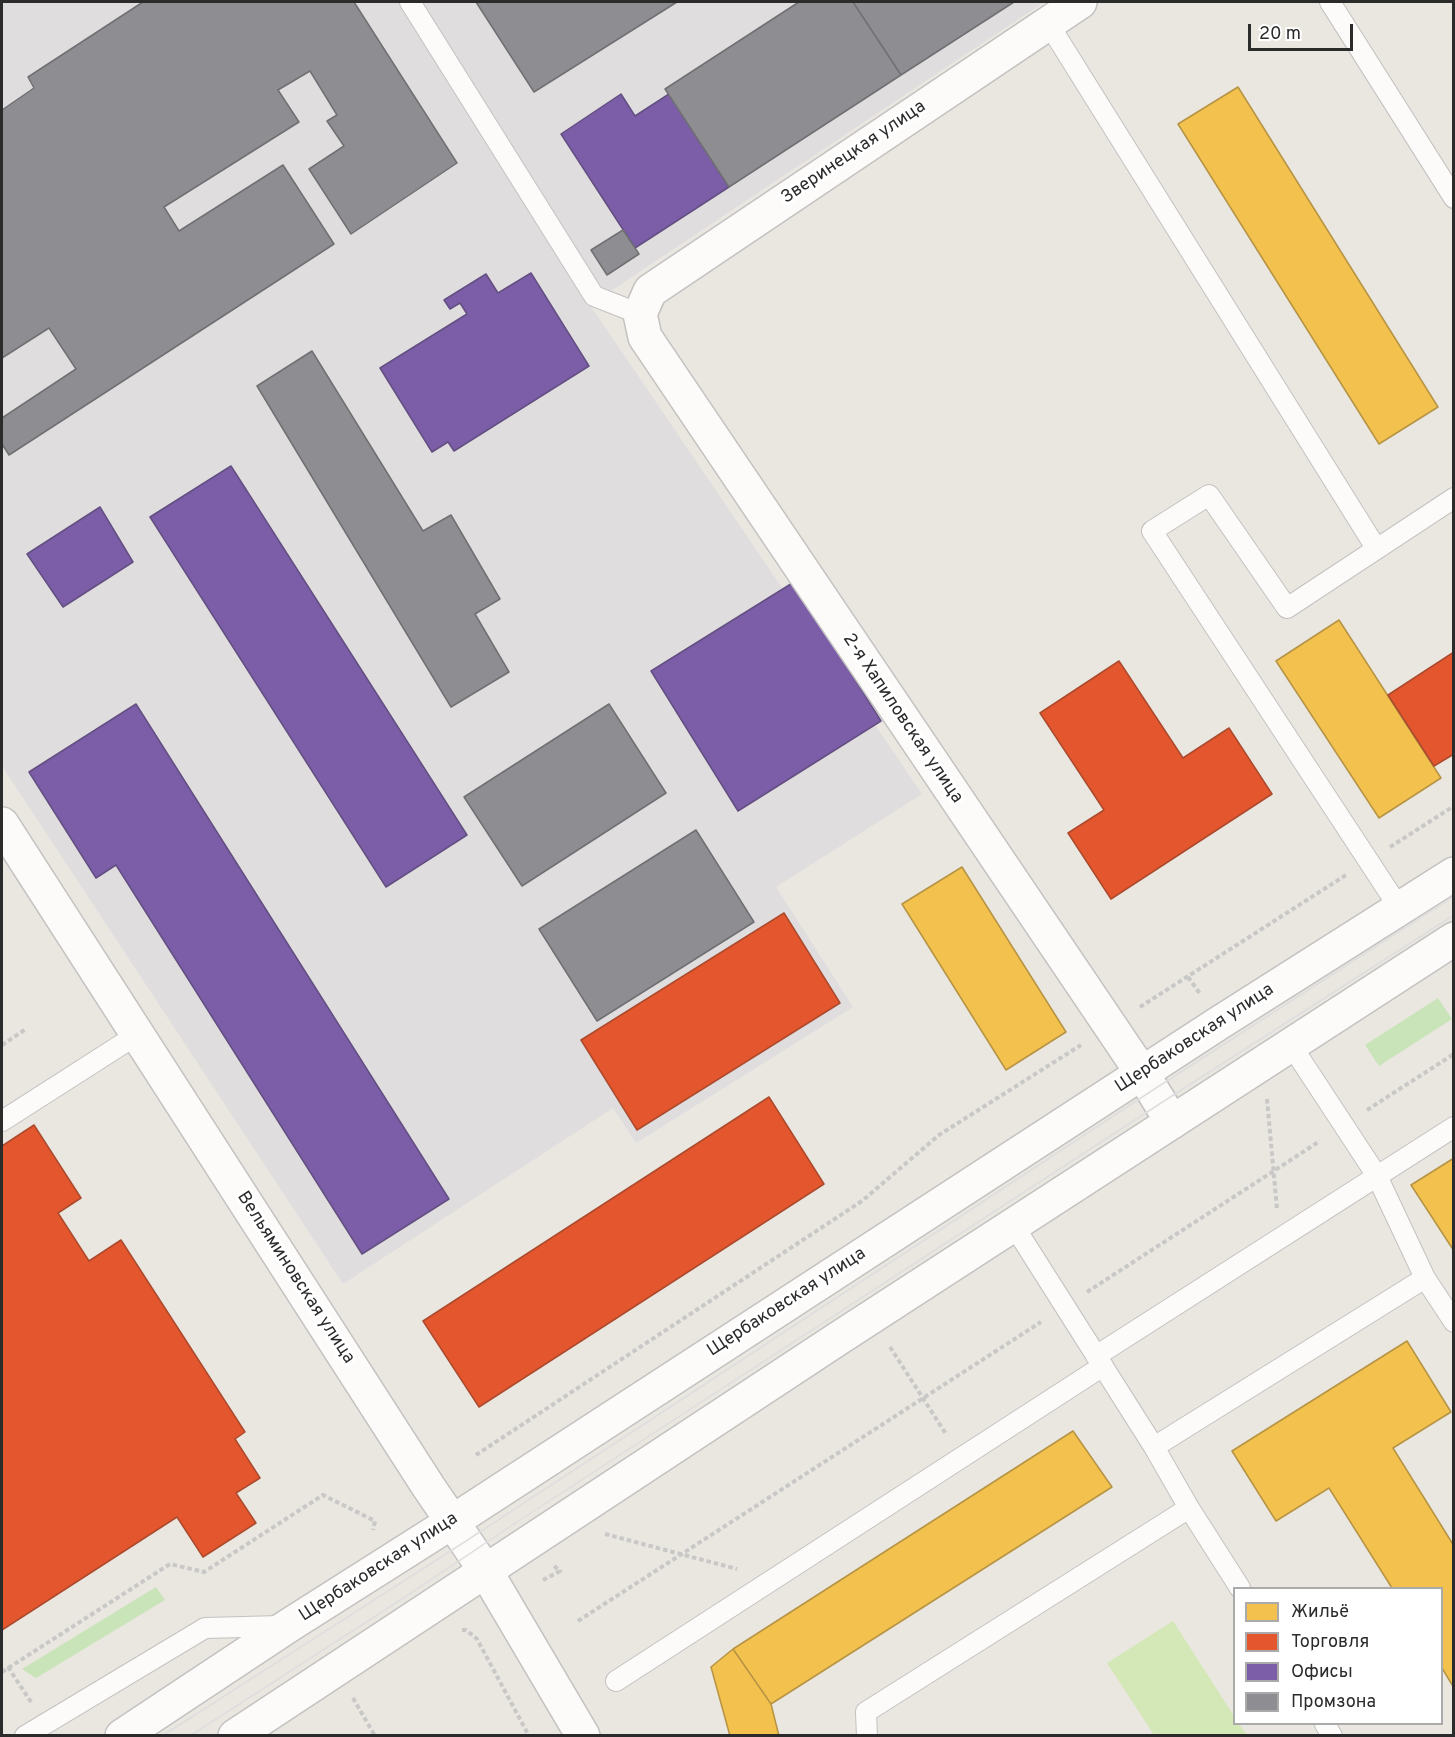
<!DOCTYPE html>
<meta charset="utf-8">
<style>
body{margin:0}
#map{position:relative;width:1455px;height:1737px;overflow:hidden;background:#eae6e0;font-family:Overpass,sans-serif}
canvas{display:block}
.frame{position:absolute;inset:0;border:3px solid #2b2b2b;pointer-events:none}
.legend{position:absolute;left:1233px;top:1587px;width:210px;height:138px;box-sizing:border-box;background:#fff;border:2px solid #aaa;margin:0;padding:8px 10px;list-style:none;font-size:18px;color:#2b2b2b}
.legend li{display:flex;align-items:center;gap:12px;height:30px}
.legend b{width:30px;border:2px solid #aaa}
.scale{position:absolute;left:1248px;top:24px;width:105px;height:27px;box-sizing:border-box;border:3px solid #2b2b2b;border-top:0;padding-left:8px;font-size:18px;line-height:21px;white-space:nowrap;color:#2b2b2b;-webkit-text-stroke:4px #fff;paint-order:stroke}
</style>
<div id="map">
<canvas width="1455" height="1737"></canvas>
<div class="frame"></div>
<ul class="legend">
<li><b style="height:16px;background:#f2c14e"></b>Жильё</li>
<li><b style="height:16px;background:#e4572e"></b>Торговля</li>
<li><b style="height:16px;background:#7b5ea7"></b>Офисы</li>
<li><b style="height:16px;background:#8d8d92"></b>Промзона</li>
</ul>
<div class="scale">20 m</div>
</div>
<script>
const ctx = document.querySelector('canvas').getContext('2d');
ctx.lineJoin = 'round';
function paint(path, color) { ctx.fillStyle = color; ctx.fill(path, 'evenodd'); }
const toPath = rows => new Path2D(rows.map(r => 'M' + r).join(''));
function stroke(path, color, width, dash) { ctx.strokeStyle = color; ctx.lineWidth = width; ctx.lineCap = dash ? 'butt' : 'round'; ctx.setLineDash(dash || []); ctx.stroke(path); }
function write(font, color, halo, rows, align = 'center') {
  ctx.font = font + ' Overpass,sans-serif'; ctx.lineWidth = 6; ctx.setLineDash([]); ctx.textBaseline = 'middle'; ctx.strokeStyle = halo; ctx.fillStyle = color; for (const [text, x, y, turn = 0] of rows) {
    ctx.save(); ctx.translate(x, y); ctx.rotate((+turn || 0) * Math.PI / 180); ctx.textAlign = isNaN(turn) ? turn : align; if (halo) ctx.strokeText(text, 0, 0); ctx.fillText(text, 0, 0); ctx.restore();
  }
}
paint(toPath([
 [2,2,1044,2,590,305,922,794,776,887,853,1007,636,1143,613,1108,343,1284,2,766]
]), '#e0dddf');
paint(toPath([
 [1438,998,1452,1019,1379,1066,1365,1045],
 [156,1587,165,1600,36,1678,22,1669]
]), '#cae4ba');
paint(toPath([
 [1173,1621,1234,1716,1234,1724,1239,1724,1247,1735,1154,1735,1107,1663]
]), '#d4e8b7');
const homes = toPath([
 [1238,87,1438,407,1379,444,1178,124,1238,87],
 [1339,620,1441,778,1379,818,1276,661,1339,620],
 [962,867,1066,1032,1006,1070,902,904,962,867],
 [1454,1158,1454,1251,1411,1185,1454,1158],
 [1407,1341,1451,1412,1393,1448,1454,1546,1454,1688,1442,1668,1442,1588,1392,1588,1329,1488,1276,1521,1232,1451,1407,1341],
 [1073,1431,1112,1487,771,1704,733,1649,1073,1431],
 [733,1649,771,1704,779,1736,730,1736,711,1667,733,1649]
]);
paint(homes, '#f2c14e');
stroke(homes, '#b69444', 1.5);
const shops = toPath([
 [1454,652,1454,754,1434,766,1388,695,1454,652],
 [1119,661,1183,758,1229,728,1272,794,1111,899,1068,833,1104,810,1040,713,1119,661],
 [784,913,840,1003,637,1130,581,1040,784,913],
 [769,1097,824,1184,479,1407,423,1321,769,1097],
 [34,1125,81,1198,58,1213,89,1261,121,1240,245,1432,235,1439,260,1478,236,1493,256,1523,203,1557,177,1517,2,1630,2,1146,34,1125]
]);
paint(shops, '#e4572e');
stroke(shops, '#ac4a2d', 1.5);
const offices = toPath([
 [621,94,635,116,669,94,729,187,635,248,561,134,621,94],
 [531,273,589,366,454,451,448,442,432,452,380,368,467,314,460,303,450,309,444,300,486,274,498,293,531,273],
 [231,466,467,835,386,887,150,517,231,466],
 [100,507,133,562,63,607,27,554,100,507],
 [794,582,881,721,738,811,651,671,794,582],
 [136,704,449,1199,362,1254,116,865,96,878,29,772,136,704]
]);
paint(offices, '#7b5ea7');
stroke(offices, '#634f82', 1.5);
const industry = toPath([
 [143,2,354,2,457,163,351,234,309,169,344,146,327,121,337,115,310,71,278,90,299,122,164,207,179,231,283,165,334,244,9,455,2,444,2,418,76,369,49,328,2,358,2,110,34,88,28,77,143,2],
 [476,2,677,2,534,92,476,2],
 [799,2,853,2,901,75,729,187,665,89,799,2],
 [853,2,1014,2,901,75,853,2],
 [623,230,639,254,607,275,591,250,623,230],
 [312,351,423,531,451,515,500,599,475,614,509,672,451,707,257,386,312,351],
 [609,704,666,793,522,886,464,797,609,704],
 [696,830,754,922,597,1021,539,929,696,830]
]);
paint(industry, '#8d8d92');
stroke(industry, '#707073', 1.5);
const service = toPath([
 [410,2,594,296,640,314],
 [1330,2,1454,198],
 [1048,23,1376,548],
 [1400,909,1152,531,1209,495,1287,608,1454,498],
 [1291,1045,1377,1176,1425,1278,1454,1322],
 [2,1121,138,1034],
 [1096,1356,1454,1127],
 [1154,1447,1425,1278],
 [1189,1508,1240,1588],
 [616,1681,1103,1366],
 [1325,1724,1332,1736],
 [25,1736,205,1628,282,1626],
 [867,1736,866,1712,1189,1508,1154,1447,1014,1226]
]);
const minor = toPath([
 [1080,2,650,291,640,314,645,337,1142,1073,1172,1122]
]);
const tertiary = toPath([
 [2,824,428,1486,485,1570,583,1736]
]);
const secondary = toPath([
 [122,1736,288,1626,452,1522,1219,1023,1454,874],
 [235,1736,839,1338,1454,939]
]);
stroke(service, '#c3c2c1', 22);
stroke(minor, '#c3c2c1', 36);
stroke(tertiary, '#c3c2c1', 36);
stroke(secondary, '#c3c2c1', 36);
stroke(toPath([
 [1390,847,1454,806],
 [1188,977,1201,995],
 [1140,1007,1346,875],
 [2,1045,26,1029],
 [1267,1099,1277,1209],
 [1367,1110,1454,1054],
 [1087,1292,1320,1141],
 [890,1347,946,1434],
 [476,1455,862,1201,939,1135,1081,1045],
 [605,1534,737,1569],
 [543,1580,560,1571,554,1566],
 [578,1621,1041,1322],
 [462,1630,466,1630,477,1639,529,1736],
 [8,1667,31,1702],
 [2,1672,170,1564,204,1572,323,1495,375,1521,373,1530],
 [353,1698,375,1736]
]), '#c8c8c7', 4, [4.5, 3]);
stroke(service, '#fcfbfa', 20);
stroke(minor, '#fcfbfa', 33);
stroke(tertiary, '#fcfbfa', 33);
stroke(secondary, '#fcfbfa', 33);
stroke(toPath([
 [162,1736,466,1541,1153,1090,1454,896],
 [190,1736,405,1597,520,1520,1161,1103,1454,915]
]), '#dedede', 1.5);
write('18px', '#2b2b2b', '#fff', [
 ["Зверинецкая улица",854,153,-34],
 ["2-я Хапиловская улица",902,719,56],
 ["Щербаковская улица",1195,1039,-33],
 ["Вельяминовская улица",295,1278,57],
 ["Щербаковская улица",787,1303,-33],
 ["Щербаковская улица",379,1568,-33]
]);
</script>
